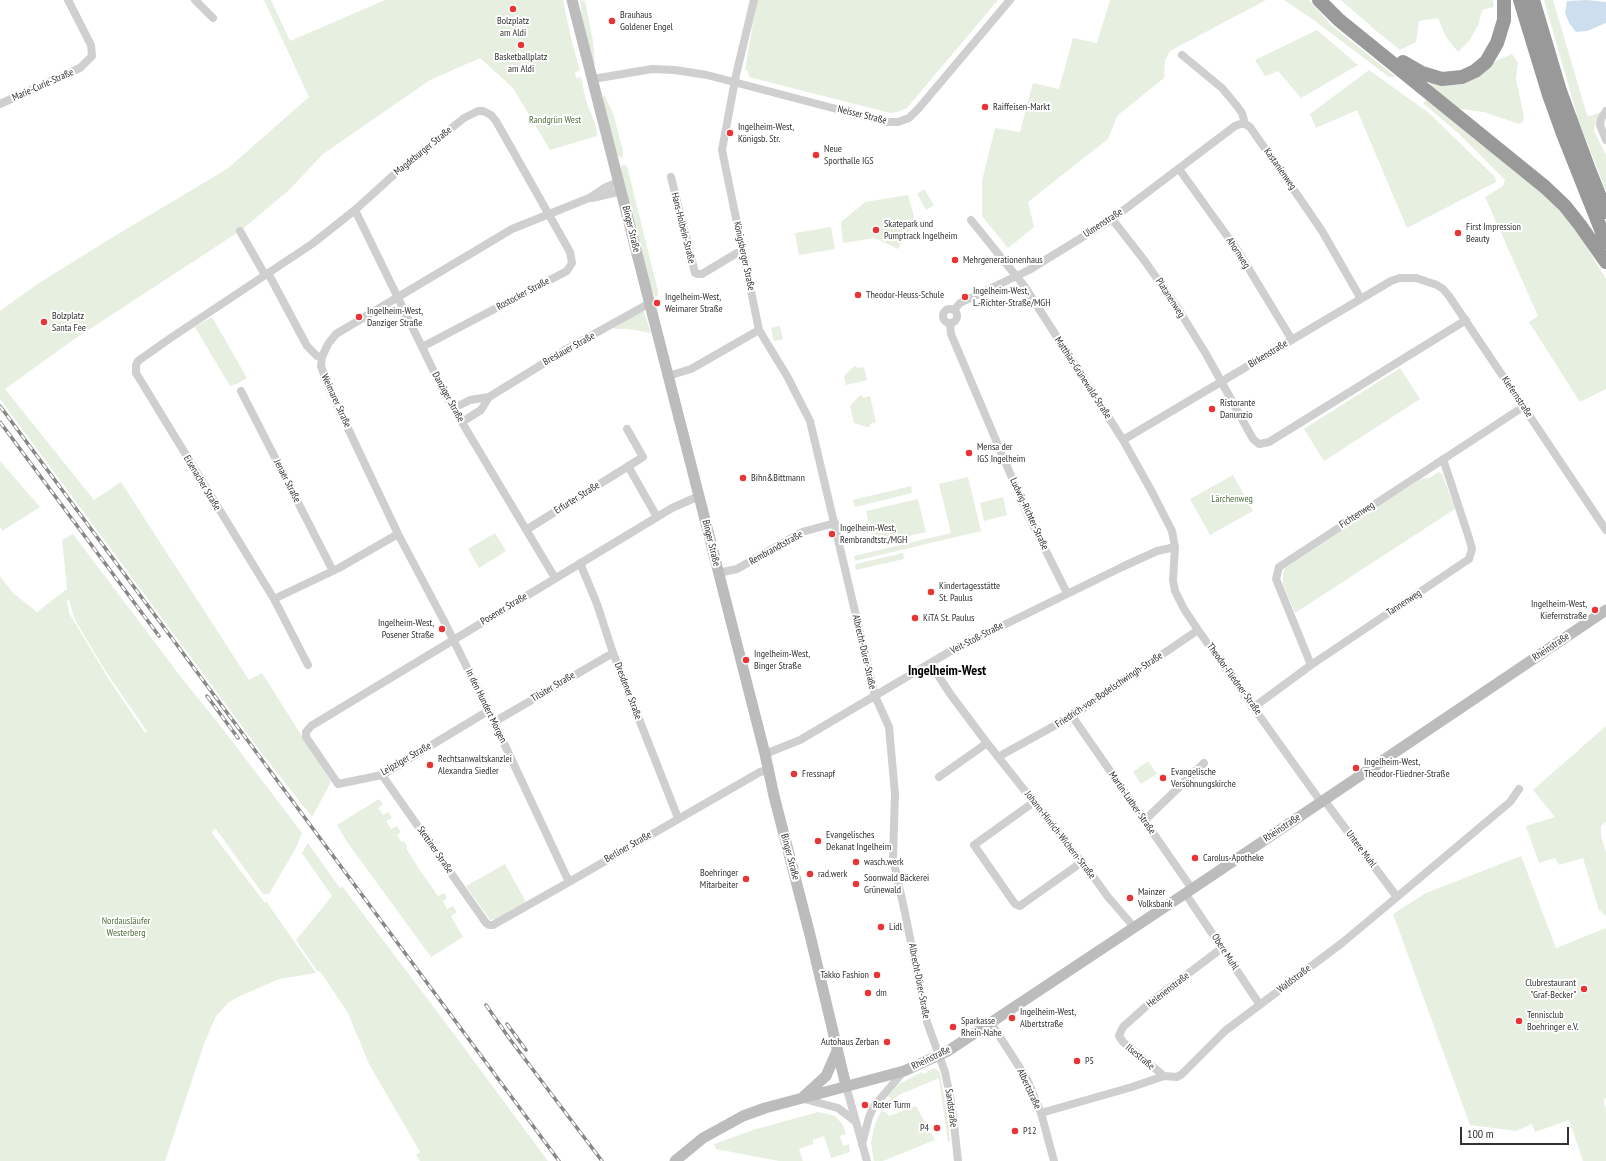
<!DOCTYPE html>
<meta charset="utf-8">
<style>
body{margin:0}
#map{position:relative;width:1606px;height:1161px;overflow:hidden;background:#fff;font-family:"PT Sans Narrow",sans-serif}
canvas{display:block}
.scale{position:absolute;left:1460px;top:1127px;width:109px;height:18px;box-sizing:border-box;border:2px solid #323232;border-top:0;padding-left:5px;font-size:12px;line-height:14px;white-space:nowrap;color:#323232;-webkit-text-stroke:3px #fff;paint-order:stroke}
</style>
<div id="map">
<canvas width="1606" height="1161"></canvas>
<div class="scale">100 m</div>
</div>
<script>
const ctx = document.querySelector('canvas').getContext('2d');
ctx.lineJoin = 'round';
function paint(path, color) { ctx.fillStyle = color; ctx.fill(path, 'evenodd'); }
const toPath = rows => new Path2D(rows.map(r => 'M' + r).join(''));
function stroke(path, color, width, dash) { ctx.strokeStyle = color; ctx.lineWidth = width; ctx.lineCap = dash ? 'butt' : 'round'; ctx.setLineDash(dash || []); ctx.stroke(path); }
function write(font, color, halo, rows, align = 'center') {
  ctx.font = font + ' "PT Sans Narrow",sans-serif'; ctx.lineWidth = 4; ctx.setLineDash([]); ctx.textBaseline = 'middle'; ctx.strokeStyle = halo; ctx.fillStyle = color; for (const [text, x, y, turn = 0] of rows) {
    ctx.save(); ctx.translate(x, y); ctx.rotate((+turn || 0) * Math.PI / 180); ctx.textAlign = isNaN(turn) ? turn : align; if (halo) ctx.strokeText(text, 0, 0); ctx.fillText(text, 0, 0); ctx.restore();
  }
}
paint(toPath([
 [264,0,271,0,290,41,385,0,563,0,571,38,580,71,575,72,576,78,581,77,586,101,596,126,597,136,550,150,513,88,480,58,430,80,323,154,289,190,240,231,73,340,5,389,94,500,121,482,249,680,262,673,331,782,312,817,267,760,0,399,0,311,36,285,108,240,227,169,309,97],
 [580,0,585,1,593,41,595,65,592,61,583,26],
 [757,0,998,0,907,108,897,112,890,113,749,77,748,71,745,70],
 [1110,0,1266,0,1170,51,1165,60,1164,78,1117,116,1108,139,1028,202,1034,227,1008,248,982,216,982,181,995,128,1020,132,1033,83,1059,89,1073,38,1097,43],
 [1284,0,1309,0,1331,25,1396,77,1389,77,1315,21],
 [1341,0,1493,0,1494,7,1482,10,1479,23,1470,40,1458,52,1446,37,1438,18,1419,21,1416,42,1400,50,1374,29],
 [1544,0,1553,0,1587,115,1590,116,1601,112,1597,118,1594,131,1606,155,1606,191,1578,119],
 [1317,30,1358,65,1301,98,1278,71,1265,76,1255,60],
 [1512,54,1518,63,1516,79,1524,117,1523,122,1519,124,1484,112,1454,108,1430,87,1430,82,1460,85,1475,78,1496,61],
 [1369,70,1429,113,1495,177,1496,182,1407,228,1357,110,1316,128,1310,114],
 [605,96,613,113,623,151,623,156,622,158,616,155,602,97],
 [1426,100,1524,175,1564,215,1582,239,1606,279,1606,389,1580,402,1529,322,1538,316,1485,197,1503,186,1505,180,1458,133,1423,103],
 [622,165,625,165,627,166,658,291,658,296,655,297,647,278,620,170],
 [924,189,934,205,926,210,917,194],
 [908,195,915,220,898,249,875,238,843,243,841,222,865,202],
 [831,227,835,249,799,255,795,233],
 [643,309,651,333,628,329,615,329,613,327],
 [212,317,247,378,237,384,230,386,195,327],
 [780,326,783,339,774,341,771,328],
 [856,366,857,368,864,367,867,380,846,385,844,376,853,367],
 [1400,368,1420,399,1324,461,1304,429],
 [862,395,863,398,870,396,876,422,870,424,870,426,867,427,854,423,850,406,859,396],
 [0,461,40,507,2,531,0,527],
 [1438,472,1442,474,1455,509,1295,613,1283,584,1283,574,1285,568,1421,479,1430,478],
 [1233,475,1253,511,1210,535,1190,499],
 [968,477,981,531,855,561,854,556,951,533,939,484],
 [911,486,912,493,855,507,853,500],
 [1003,497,1007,515,984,521,980,503],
 [918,499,926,532,874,544,866,511],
 [495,533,506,551,479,568,468,549],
 [73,534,184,681,219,724,302,833,296,848,269,894,263,894,216,829,213,830,212,833,265,903,266,901,316,973,279,979,238,997,229,1002,216,1016,204,1044,165,1161,0,1161,0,576,13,593,37,612,67,589,62,540],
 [69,600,75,620,108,675,147,731,145,733,108,678,69,613,67,601],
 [903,553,904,559,856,570,855,564],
 [1606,726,1606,822,1601,826,1601,835,1606,853,1606,916,1601,911,1599,911,1583,858,1559,865,1555,858,1539,863,1526,826,1555,817,1533,790],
 [1148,761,1157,774,1141,784,1133,772],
 [379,799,383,804,378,808,383,815,388,812,392,818,386,821,391,829,397,826,401,832,397,835,401,842,404,841,407,847,406,848,419,869,438,896,444,893,447,898,443,901,447,909,453,906,457,912,451,916,463,937,431,957,347,842,337,825],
 [308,843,340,888,342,886,445,1022,548,1161,420,1161,416,1155,420,1152,369,1064,348,1013,320,971,318,972,296,940,332,896,302,853],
 [1521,856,1556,948,1606,928,1606,1098,1603,1100,1606,1109,1606,1161,1583,1161,1569,1120,1535,1132,1532,1124,1516,1131,1470,1125,1393,914,1426,893],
 [505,864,526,902,496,919,490,920,466,886],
 [934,1068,940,1072,947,1114,950,1141,948,1142,939,1078,899,1095,885,1107,885,1105,891,1098,888,1096,899,1084,922,1072,924,1074],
 [916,1106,935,1140,883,1161,874,1161,871,1143,875,1124,881,1111,886,1112,889,1116],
 [818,1112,835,1116,843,1125,846,1134,840,1136,843,1146,849,1144,850,1152,831,1158,824,1136,813,1140,813,1144,799,1149,803,1161,779,1161,716,1149,714,1144,753,1130]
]), '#e7efe1');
paint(toPath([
 [1587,0,1606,2,1606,23,1587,31,1576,32,1569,23,1565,13,1567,1]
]), '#cddfee');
stroke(toPath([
 [195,0,213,18],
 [754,0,736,75,722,150,759,330,787,376,810,421,875,696,889,727,895,794,893,859,905,913,927,1022,945,1072,952,1106,958,1161],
 [1182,55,1222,88,1237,106,1242,113,1245,124,1250,127,1305,206,1322,231,1361,299],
 [593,79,652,69,675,70,707,75,886,122,898,122,909,118,919,108,1010,0],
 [0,104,80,68,92,56,91,45,68,0],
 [1606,111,1601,119,1600,125,1606,140],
 [1179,169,1238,251,1292,340],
 [671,177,695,273,697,274,702,274,737,253,743,252],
 [592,198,622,191],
 [355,210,445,394,555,578],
 [1112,219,1144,260,1177,307,1206,354,1253,439,1259,444,1269,442,1466,320],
 [971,220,1025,287,1123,440,1152,492,1172,531,1175,547,1173,580,1175,591,1184,609,1198,630,1321,802],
 [240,231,265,275],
 [268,273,307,346,317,356,322,357],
 '943 316a7 7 0 1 1 14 0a7 7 0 1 1-14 0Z',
 [954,310,960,303,1029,270,1112,219,1235,126,1240,124,1245,124],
 [950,323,951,334,1026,511,1067,593],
 [668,376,691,369,759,330],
 [241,391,333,571],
 [454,408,470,400,489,397,567,349,650,303],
 [462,422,481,410,489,397],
 [1123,440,1391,281,1400,278,1416,278,1437,285,1443,289,1449,296,1606,530],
 [628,466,657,517],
 [526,530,643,457,627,429],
 [580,563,597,604,613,653,678,818],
 [718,573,737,569,802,532,835,523],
 [274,599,339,568,398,534],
 [930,663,951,695,987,743,1095,879,1108,897,1134,927],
 [308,665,274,599,136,373,136,365,138,361,172,337,312,244,355,210,398,171,464,118,478,111,483,111,491,115,496,121,570,252,572,263,567,271,422,347],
 [1311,665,1276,579,1279,567,1523,407],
 [1254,707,1311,665,1469,559,1472,549,1469,538,1443,459],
 [488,711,382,775,338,784,306,737,306,732,311,726,672,508,699,496],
 [1072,716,1192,889],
 [494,722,613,653],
 [765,754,800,740,949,652,1122,567,1157,551,1175,547],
 [998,757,1072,716,1198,630],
 [382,775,486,923,489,925,493,925,569,882,760,772,768,770],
 [939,777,987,743],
 [1324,800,1397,897],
 [1034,802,974,845,1015,904,1020,906,1024,903,1082,862],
 [1144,821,1204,763],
 [569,882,494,722,443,619,398,534,327,384,321,366,322,357,328,344,336,334,512,229,589,198,606,187,619,182],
 [1189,899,1260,1005],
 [991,1023,1027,1079,1041,1113,1054,1161],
 [1164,1076,1123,1042,1119,1036,1121,1031,1123,1027,1152,1001,1222,948],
 [846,1086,867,1161],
 [804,1099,838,1108,855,1121],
 [1041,1113,1132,1087,1164,1076,1177,1077,1182,1074,1225,1031,1342,943,1397,897,1510,802,1519,789],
 [862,1144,869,1117,874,1106,904,1071]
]), '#cfcfcf', 8);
stroke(toPath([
 [572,0,765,754,774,796,810,935,846,1086],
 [804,1096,826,1076,837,1051],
 [675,1161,703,1138,743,1116,765,1108,904,1071,948,1051,1192,889,1606,610]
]), '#bcbcbc', 11);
stroke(toPath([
 [1319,0,1339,20,1545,187,1565,206,1580,225,1606,262],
 [1520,0,1549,95,1563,134,1606,242],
 [1533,0,1560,91,1588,167,1606,212],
 [1403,62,1422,73,1442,79,1462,77,1475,71,1486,62,1497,43,1504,20,1504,0]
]), '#999', 14);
const rail = toPath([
 [0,406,559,1161],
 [0,422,159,636],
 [207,696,238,738],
 [486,1005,509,1038,602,1161],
 [507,1024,526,1050]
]);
stroke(rail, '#878787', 3.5);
stroke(rail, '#fff', 2, [6]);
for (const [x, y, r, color] of [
 [513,9,4,"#e93435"],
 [612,21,4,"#e93435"],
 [521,45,4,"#e93435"],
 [985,107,4,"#e93435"],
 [730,133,4,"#e93435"],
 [816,155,4,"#e93435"],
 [876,230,4,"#e93435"],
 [1458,233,4,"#e93435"],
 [955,260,4,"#e93435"],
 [858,295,4,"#e93435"],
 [965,297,4,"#e93435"],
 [657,303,4,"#e93435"],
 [359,317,4,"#e93435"],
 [44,322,4,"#e93435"],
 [1212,409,4,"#e93435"],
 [969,453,4,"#e93435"],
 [743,478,4,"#e93435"],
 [832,534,4,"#e93435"],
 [931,592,4,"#e93435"],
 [1595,610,4,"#e93435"],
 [915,618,4,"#e93435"],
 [442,629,4,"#e93435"],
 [746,660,4,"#e93435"],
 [430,765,4,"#e93435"],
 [1356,768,4,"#e93435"],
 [794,774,4,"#e93435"],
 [1163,778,4,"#e93435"],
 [818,841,4,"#e93435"],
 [1195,858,4,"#e93435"],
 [856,862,4,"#e93435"],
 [810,874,4,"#e93435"],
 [746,879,4,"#e93435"],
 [856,884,4,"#e93435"],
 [1130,898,4,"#e93435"],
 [881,927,4,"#e93435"],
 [877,975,4,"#e93435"],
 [1584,989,4,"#e93435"],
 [868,993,4,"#e93435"],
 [1012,1018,4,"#e93435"],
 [1519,1021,4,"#e93435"],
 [953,1027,4,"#e93435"],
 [887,1042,4,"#e93435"],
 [1077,1061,4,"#e93435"],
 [865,1105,4,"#e93435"],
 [937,1128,4,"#e93435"],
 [1015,1131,4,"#e93435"]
]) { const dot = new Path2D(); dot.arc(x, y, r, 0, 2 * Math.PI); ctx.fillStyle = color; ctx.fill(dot); stroke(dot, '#fff', 1.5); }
write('10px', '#323232', '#fff', [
 ["Brauhaus",620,15],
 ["Goldener Engel",620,27],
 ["Bolzplatz",513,21,"center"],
 ["am Aldi",513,33,"center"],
 ["Basketballplatz",521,57,"center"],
 ["am Aldi",521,69,"center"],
 ["Raiffeisen-Markt",993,107],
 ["Ingelheim-West,",738,127],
 ["Königsb. Str.",738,139],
 ["Neue",824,149],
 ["Sporthalle IGS",824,161],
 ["Skatepark und",884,224],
 ["Pumptrack Ingelheim",884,236],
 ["First Impression",1466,227],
 ["Beauty",1466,239],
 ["Mehrgenerationenhaus",963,260],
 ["Ingelheim-West,",973,291],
 ["L.-Richter-Straße/MGH",973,303],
 ["Theodor-Heuss-Schule",866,295],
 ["Ingelheim-West,",665,297],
 ["Weimarer Straße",665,309],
 ["Ingelheim-West,",367,311],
 ["Danziger Straße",367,323],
 ["Bolzplatz",52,316],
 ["Santa Fee",52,328],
 ["Ristorante",1220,403],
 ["Danunzio",1220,415],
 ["Mensa der",977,447],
 ["IGS Ingelheim",977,459],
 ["Bihn&Bittmann",751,478],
 ["Ingelheim-West,",840,528],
 ["Rembrandtstr./MGH",840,540],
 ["Kindertagesstätte",939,586],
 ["St. Paulus",939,598],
 ["Ingelheim-West,",1587,604,"right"],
 ["Kiefernstraße",1587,616,"right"],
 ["KiTA St. Paulus",923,618],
 ["Ingelheim-West,",434,623,"right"],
 ["Posener Straße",434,635,"right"],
 ["Ingelheim-West,",754,654],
 ["Binger Straße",754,666],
 ["Rechtsanwaltskanzlei",438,759],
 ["Alexandra Siedler",438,771],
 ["Ingelheim-West,",1364,762],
 ["Theodor-Fliedner-Straße",1364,774],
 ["Evangelische",1171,772],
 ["Versöhnungskirche",1171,784],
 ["Fressnapf",802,774],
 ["Evangelisches",826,835],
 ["Dekanat Ingelheim",826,847],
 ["Carolus-Apotheke",1203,858],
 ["wasch.werk",864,862],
 ["Boehringer",738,873,"right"],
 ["Mitarbeiter",738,885,"right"],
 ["rad.werk",818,874],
 ["Soonwald Bäckerei",864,878],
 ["Grünewald",864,890],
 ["Mainzer",1138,892],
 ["Volksbank",1138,904],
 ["Lidl",889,927],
 ["Takko Fashion",869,975,"right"],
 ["Clubrestaurant",1576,983,"right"],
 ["\"Graf-Becker\"",1576,995,"right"],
 ["dm",876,993],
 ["Ingelheim-West,",1020,1012],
 ["Albertstraße",1020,1024],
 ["Tennisclub",1527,1015],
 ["Boehringer e.V.",1527,1027],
 ["Sparkasse",961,1021],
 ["Rhein-Nahe",961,1033],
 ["Autohaus Zerban",879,1042,"right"],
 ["P5",1085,1061],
 ["Roter Turm",873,1105],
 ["P4",929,1128,"right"],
 ["P12",1023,1131]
], 'left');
write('10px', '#323232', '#fff', [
 ["Marie-Curie-Straße",43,85,-24],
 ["Neisser Straße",862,115,14],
 ["Magdeburger Straße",423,151,-39],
 ["Kastanienweg",1280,169,55],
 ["Ulmenstraße",1103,223,-33],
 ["Hans-Holbein-Straße",683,228,76],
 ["Binger Straße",631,229,76],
 ["Ahornweg",1238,253,57],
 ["Königsberger Straße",744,256,78],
 ["Rostocker Straße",523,294,-28],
 ["Platanenweg",1170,298,57],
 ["Breslauer Straße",569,349,-29],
 ["Birkenstraße",1268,354,-31],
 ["Matthias-Grünewald-Straße",1083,378,57],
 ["Danziger Straße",448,397,61],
 ["Kiefernstraße",1517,397,56],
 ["Weimarer Straße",336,401,65],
 ["Jenaer Straße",287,481,63],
 ["Eisenacher Straße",202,483,59],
 ["Erfurter Straße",577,498,-32],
 ["Ludwig-Richter-Straße",1029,514,65],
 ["Fichtenweg",1357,515,-33],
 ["Binger Straße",711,543,76],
 ["Rembrandtstraße",776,548,-29],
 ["Tannenweg",1404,603,-33],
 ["Posener Straße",504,609,-31],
 ["Veit-Stoß-Straße",977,638,-27],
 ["Rheinstraße",1551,647,-34],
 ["Albrecht-Dürer-Straße",864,652,77],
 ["Theodor-Fliedner-Straße",1234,679,54],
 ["Tilsiter Straße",553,687,-31],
 ["Friedrich-von-Bodelschwingh-Straße",1109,690,-34],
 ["Dresdener Straße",628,691,69],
 ["In den Hundert Morgen",486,706,64],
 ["Leipziger Straße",406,759,-30],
 ["Martin-Luther-Straße",1132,803,55],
 ["Rheinstraße",1282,828,-34],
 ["Johann-Hinrich-Wichern-Straße",1060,835,52],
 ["Berliner Straße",628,847,-30],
 ["Untere Muhl",1361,849,53],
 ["Stettiner Straße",435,850,55],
 ["Binger Straße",790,857,75],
 ["Obere Muhl",1225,952,57],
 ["Waldstraße",1294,979,-37],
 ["Albrecht-Dürer-Straße",919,981,79],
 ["Helenenstraße",1168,990,-38],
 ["Ilsestraße",1140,1057,40],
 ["Rheinstraße",931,1058,-26],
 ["Albertstraße",1029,1089,65],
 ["Sandstraße",951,1108,82]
]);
write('10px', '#52703d', '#fff', [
 ["Randgrün West",555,120],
 ["Lärchenweg",1232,499],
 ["Nordausläufer",126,921],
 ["Westerberg",126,933]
]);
write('bold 14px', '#000', '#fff', [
 ["Ingelheim-West",947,671]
]);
</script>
